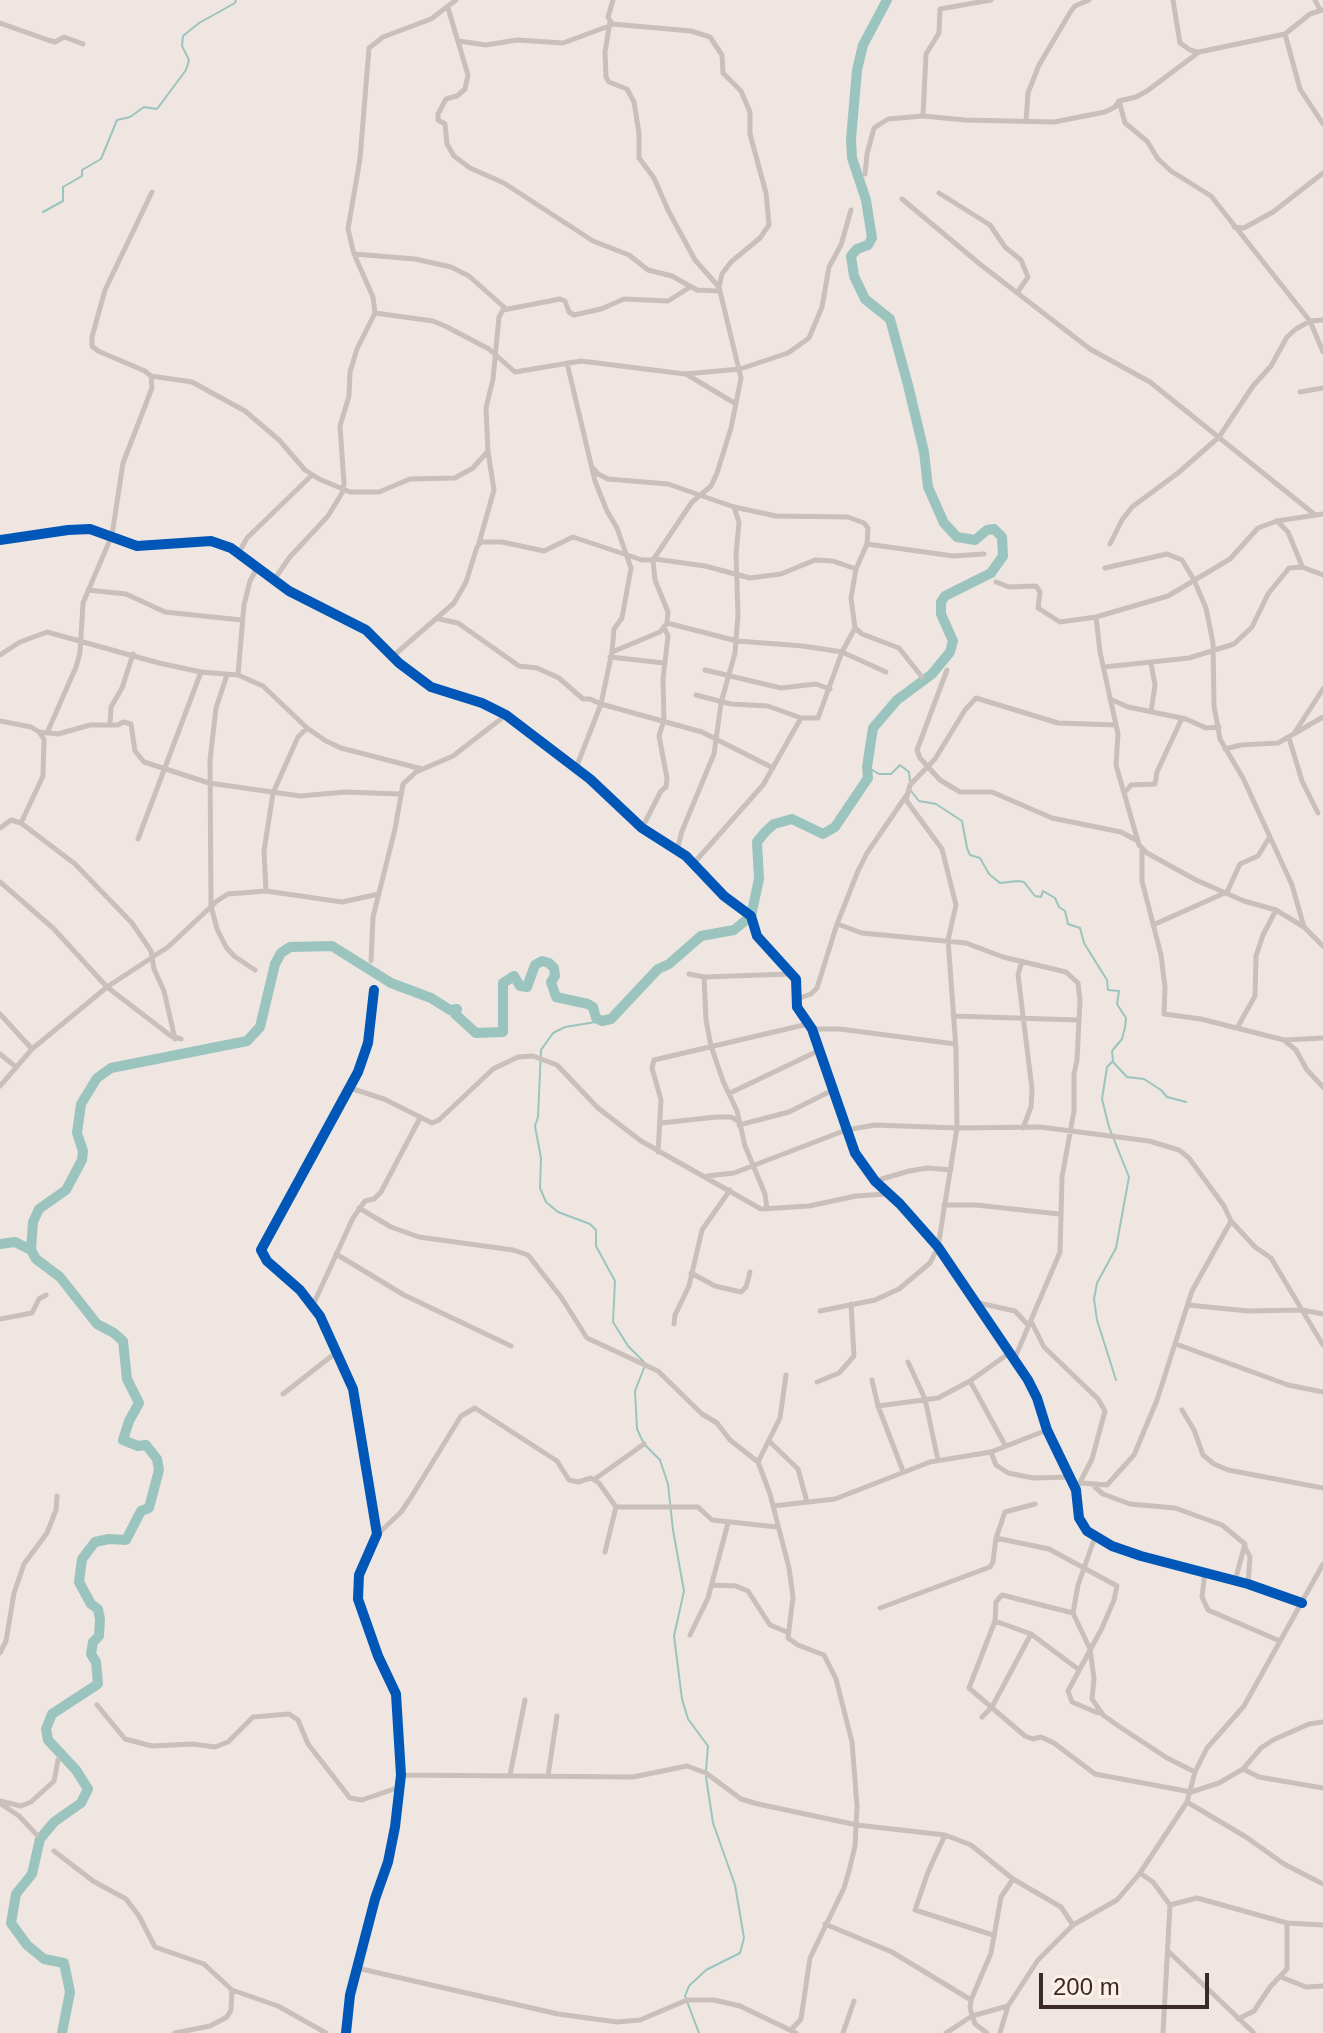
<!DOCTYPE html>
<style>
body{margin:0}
#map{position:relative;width:1323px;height:2033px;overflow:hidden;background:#efe6e2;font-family:Helvetica,sans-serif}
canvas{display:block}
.scale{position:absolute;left:1039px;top:1973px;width:170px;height:36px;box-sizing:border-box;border:4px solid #3a2b28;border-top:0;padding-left:10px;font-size:24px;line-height:28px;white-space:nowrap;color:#3a2b28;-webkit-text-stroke:6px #fcf0e9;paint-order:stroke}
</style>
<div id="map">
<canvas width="1323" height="2033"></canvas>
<div class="scale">200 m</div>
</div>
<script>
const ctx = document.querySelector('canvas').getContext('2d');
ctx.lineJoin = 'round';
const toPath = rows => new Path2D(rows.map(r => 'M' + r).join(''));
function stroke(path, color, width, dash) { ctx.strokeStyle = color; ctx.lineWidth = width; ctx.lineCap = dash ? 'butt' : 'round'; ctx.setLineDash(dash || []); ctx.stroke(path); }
stroke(toPath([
 [43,212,63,201,63,187,82,176,82,170,101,159,117,120,130,117,144,107,157,109,186,70,189,60,182,46,183,36,199,23,235,3,236,0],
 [867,767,879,774,891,774,900,765,909,772,910,781],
 [911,791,919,801,936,804,962,821,967,848,970,855,980,858,989,874,1000,883,1018,881,1024,882,1035,896,1041,897,1043,891,1055,898,1059,907,1065,911,1068,924,1080,928,1084,943,1107,980,1108,990,1119,991,1117,1004,1126,1018,1125,1027,1122,1039,1112,1051,1113,1061,1107,1067,1102,1099,1109,1127,1129,1177,1116,1248,1097,1283,1094,1299,1097,1320,1116,1380],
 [602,1021,565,1027,553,1033,541,1050,538,1117,535,1126,541,1158,540,1188,546,1202,558,1212,590,1224,596,1230,596,1246,615,1281,613,1322,628,1346,644,1362],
 [1113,1062,1127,1077,1144,1079,1161,1090,1167,1097,1186,1102],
 [644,1368,635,1391,637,1429,644,1444,660,1460,668,1484,673,1530,684,1591,674,1636,682,1699,688,1719,708,1746,706,1770],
 [699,2033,685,1996,689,1986,706,1970,740,1953,744,1938,735,1885,713,1823,706,1777]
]), '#9cc4be', 2);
stroke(toPath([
 [0,1244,15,1242,31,1250],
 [62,2033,70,1992,64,1963,44,1959,27,1945,11,1923,16,1894,32,1874,40,1839,54,1822,81,1803,88,1789,76,1770,48,1740,46,1729,52,1714,98,1684,96,1662,91,1654,93,1642,99,1636,100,1619,98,1609,91,1604,79,1582,82,1559,95,1542,109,1539,126,1540,141,1511,149,1508,159,1470,157,1459,146,1445,138,1446,123,1440,129,1421,139,1403,127,1379,123,1341,114,1333,97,1324,60,1277,36,1259,31,1250,33,1222,39,1209,66,1190,82,1160,83,1151,77,1133,81,1104,97,1078,111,1068,247,1041,260,1027,275,964,281,953,290,947,332,946,391,983,431,998,450,1010,457,1009,455,1014,476,1033,503,1032,503,983,514,976,520,986,527,987,535,965,542,961,549,963,554,968,555,976,551,982,556,997,588,1004,593,1007,596,1018,602,1021,611,1019,658,969,669,964,701,936,734,930,751,916,759,879,757,842,766,831,774,824,792,819,823,834,835,827,868,778,867,767,873,728,897,700,932,674,950,652,953,641,941,614,941,602,945,596,991,573,1003,556,1002,537,994,529,987,530,975,540,957,537,944,523,928,487,924,452,908,385,890,319,865,299,854,276,851,256,857,249,868,245,872,238,866,200,852,158,851,139,857,70,863,45,887,0]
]), '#9cc4be', 10);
stroke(toPath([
 [1173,0,1180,43,1190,50,1198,52],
 [1315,0,1320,10],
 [448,8,468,75,465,89,457,96,446,99,438,114,438,120,445,124,447,144,454,156,470,168,504,183,593,241,629,255,648,270,672,276,697,290,719,291],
 [610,22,605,52,606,77,609,82,627,89,634,102,639,133,639,158,654,178,668,210,695,260,718,286],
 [0,23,48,40,55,42,64,37,83,44],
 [1285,34,1300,89,1323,124],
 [459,41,486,45,517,40,563,43,609,26],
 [1119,101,1125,123,1147,141,1158,159,1171,171,1211,196,1310,321,1323,352],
 [923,116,926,54,939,33,940,9,991,0],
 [1026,121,1028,93,1039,65,1071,11,1075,6,1089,0],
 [865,174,867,154,874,128,888,119,923,116,965,120,1054,122,1105,112,1115,107,1119,101,1136,97,1147,91,1199,52,1285,34,1310,14,1323,10],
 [939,193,990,225,1005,247,1021,260,1028,277,1017,293],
 [902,199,981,265,1090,349,1150,382,1314,514],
 [1234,227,1244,228,1273,212,1323,173],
 [354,254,415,259,451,267,469,276,505,308],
 [375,313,433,321,447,327,489,349,515,372,581,361,685,374,740,369,788,353,809,338,822,307,829,267,841,245,851,210],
 [567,363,595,481,607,511,617,528,631,568,622,618,614,629,612,652],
 [686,374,736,404],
 [151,376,192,382,245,411,279,440,305,470,319,479,350,492,379,492,410,479,455,478,473,468,488,451,486,408,493,379,499,317,503,310,560,299,565,301,569,312,574,315,601,309,624,299,668,301,690,287],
 [1300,392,1323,388],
 [592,467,598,474,608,479,668,484,734,507,776,516,848,517,864,523,868,528,867,544,856,569,851,598,855,628,862,634,899,648,922,677],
 [1277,521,1288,532,1302,566],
 [0,540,68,530,90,529,137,546,211,541,231,548,289,591,366,630,399,663,431,687,482,703,506,715,590,779,642,828,686,856,724,896,751,916,757,936,796,979,797,1007,812,1029,855,1153,875,1181,900,1204,938,1247,1028,1380,1037,1398,1047,1430,1076,1490,1079,1518,1087,1531,1112,1546,1141,1556,1248,1584,1302,1603],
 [479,543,494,490,488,452],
 [867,544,953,556,984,554],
 [1110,544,1122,520,1132,507,1178,473,1219,437,1253,386,1271,366,1287,337,1296,329,1310,321,1323,320],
 [239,552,247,538,312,475],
 [655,559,705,566,750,578,781,574,815,560,833,561,856,569],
 [1105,568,1167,554,1182,560,1194,580,1206,608,1213,643,1214,706,1220,739,1243,778,1292,885,1304,927],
 [274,580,289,558,328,516,342,493,344,484,340,426,349,396,350,372,357,349,375,313,373,297,354,254,348,229,360,159,369,48,383,37,431,19,456,0],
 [996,582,1009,587,1036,586,1040,592,1038,608,1060,622,1096,617,1168,596,1230,559,1258,528,1277,521,1323,514],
 [88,590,126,594,165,612,242,620],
 [1096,617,1100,652,1118,734,1116,765,1139,845,1147,853,1196,880,1244,901,1276,910,1304,927,1323,946],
 [439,619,458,623,519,666,537,668,559,678,583,699,590,699,601,704,702,732,773,768],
 [667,623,737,641,803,646,842,652,886,672],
 [0,655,20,642,47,632,159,663,201,672,238,675,263,686,307,728,326,741,341,748,422,769],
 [392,657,454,603,466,582,477,547,481,542,502,542,544,551,573,537,642,560,653,560,692,502,711,486,717,473,731,428,741,378,719,287,722,274,731,262,760,238,769,225,766,193,750,134,750,112,741,91,723,73,722,55,710,37,691,31,612,24,608,17,613,0],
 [610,657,664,663],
 [1104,667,1189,658,1234,644,1252,627,1268,594,1289,568,1302,567,1323,575],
 [705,670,781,688,816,684,830,689],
 [947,670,917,750,920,758,940,780,960,792,992,792,1052,818,1121,832,1136,840],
 [227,675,216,708,210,760,211,906,217,929,226,947,234,956,255,970],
 [238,675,244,605,250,581,258,566],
 [696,695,731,704,768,706,801,718,818,718,842,652,855,628],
 [1110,699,1128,707,1186,719,1206,728,1219,727],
 [1151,712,1155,685,1151,663],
 [0,721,31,727,39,732,44,739,43,776,21,823],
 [110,724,111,707,122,688,133,654],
 [39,732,58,734,90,725,118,725,123,722,131,724,135,751,144,762,209,783,300,796,345,792,399,794],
 [1295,732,1323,689],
 [47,733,76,667,80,653,83,603,112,535,123,463,152,388,151,376,145,371,98,351,92,346,92,337,105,290,152,192],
 [1289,738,1302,781,1318,813],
 [1225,749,1241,745,1278,743,1323,717],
 [576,768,601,704,612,652,660,632,667,623,668,612,655,580,653,560],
 [1126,791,1131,785,1155,784,1157,772,1182,718],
 [0,828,11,820,21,823,75,864,132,923,151,951,154,969,164,991,175,1039],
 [642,828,661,791,666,787,667,778,659,736,664,720,663,679,668,636,665,629],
 [138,839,201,672],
 [1142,848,1142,881,1161,955,1165,987,1164,1014,1201,1019,1284,1040,1323,1038],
 [677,850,682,831,714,754,721,703,735,653,738,615,736,555,739,522,734,507],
 [694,863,763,785,801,718],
 [0,882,53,928,107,987,171,1036,181,1039],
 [266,891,264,851,273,793,298,737,307,728],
 [837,924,862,933,966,943,1003,957,1066,972,1078,983,1080,1000,1077,1060,1074,1074,1074,1111,1062,1177,1060,1252,1014,1360],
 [1153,925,1227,892,1240,864,1258,856,1269,838],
 [371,961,373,917,395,829,403,784,416,772,453,756,506,715],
 [1022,961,1018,975,1032,1089,1031,1107,1023,1128],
 [689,974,704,977,790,974],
 [704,977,706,1020,711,1046,723,1081,737,1111,745,1146,765,1194,767,1209],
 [797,999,811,994,817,988,837,924,858,871,867,853,906,796],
 [0,1014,32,1049],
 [953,1016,1078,1020],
 [1237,1028,1255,996,1256,956,1263,935,1276,910],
 [812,1029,840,1029,955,1044],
 [1285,1041,1296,1050,1307,1070,1323,1087],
 [0,1054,16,1067],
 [0,1086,32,1049,72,1016,107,987,168,947,217,901,228,894,266,891,342,902,379,894],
 [350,1088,384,1099,432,1123,439,1120,493,1069,518,1057,533,1056,557,1065,598,1108,641,1141,761,1209,809,1206,856,1196,887,1194],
 [730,1093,818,1051],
 [661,1123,716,1117,731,1117,738,1121],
 [739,1125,789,1112,833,1090],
 [658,1152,661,1100,652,1068,654,1060,808,1024],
 [707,1176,734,1173,846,1130,875,1125,957,1128,1040,1127,1149,1141,1179,1150,1189,1158,1224,1206,1231,1221,1255,1247,1271,1258,1323,1345],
 [875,1181,909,1171,928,1168,951,1170],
 [944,1205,976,1205,1059,1214],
 [359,1208,391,1227,419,1237,513,1250,528,1255,561,1297,587,1338,658,1371,702,1414,717,1423,730,1440,758,1462,770,1494,789,1568,793,1597,788,1638,798,1645,824,1655,836,1679,852,1742,857,1806,855,1846,849,1871,844,1888,810,1958,801,2019,791,2030],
 [336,1254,404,1295,511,1346],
 [691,1273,715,1286,741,1292,746,1287,750,1272],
 [974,1302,1015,1311,1028,1325],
 [313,1305,353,1218,365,1201,374,1199,381,1192,420,1118],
 [1188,1305,1248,1311,1302,1310,1323,1314],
 [820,1311,875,1300,899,1289,930,1263,938,1247,957,1128,956,1049,948,940,956,905,942,849,906,800,910,785,935,759,965,710,976,698,1058,723,1116,725],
 [0,1319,32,1313,39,1299,46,1295],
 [1031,1321,1044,1347,1098,1399,1105,1411,1092,1459,1076,1490],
 [674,1324,675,1315,689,1286,702,1230,730,1190],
 [1176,1344,1288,1385,1323,1392],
 [908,1362,925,1399,938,1460],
 [872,1380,878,1406,903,1471],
 [970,1381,1005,1445],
 [817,1382,839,1373,854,1356,851,1304],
 [283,1394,338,1351],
 [878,1406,938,1398,970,1381,1008,1354],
 [1182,1410,1194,1430,1203,1455,1214,1464,1228,1470,1323,1488],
 [769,1441,798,1469,807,1502],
 [991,1452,996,1465,1008,1473,1033,1478,1070,1477],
 [758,1462,780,1418,786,1375],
 [595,1479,644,1444],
 [1081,1483,1107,1485,1134,1455,1157,1400,1192,1291,1231,1221],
 [1095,1487,1103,1494,1130,1504,1175,1508,1222,1525,1245,1544,1235,1581],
 [773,1506,835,1499,930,1462,991,1452,1047,1430],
 [378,1534,401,1512,410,1499,461,1416,475,1408,557,1461,569,1480,578,1482,591,1478,599,1483,616,1507],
 [1095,1537,1078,1585,1073,1613,1090,1649,1094,1679,1092,1699,1103,1715,1120,1727,1167,1758,1195,1772],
 [996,1538,1049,1549,1117,1586,1114,1600,1102,1628,1068,1691,1072,1702,1098,1713],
 [1245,1547,1250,1557,1248,1584],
 [605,1552,616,1507,698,1507,712,1520,777,1527],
 [1205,1572,1202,1597,1208,1610,1280,1641],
 [712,1585,736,1586,748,1591,770,1625,787,1632],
 [880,1608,990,1567,993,1562,996,1538,1005,1512,1035,1504],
 [1073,1613,1002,1595,996,1602,995,1621,969,1688,1025,1736,1033,1739,1041,1737,1054,1743,1095,1774,1191,1792,1219,1783,1243,1769,1261,1748,1273,1740,1309,1724,1323,1722],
 [995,1621,1031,1634,1078,1669],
 [690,1635,708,1598,728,1523],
 [0,1653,6,1641,14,1593,24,1564,47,1533,56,1510,57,1496],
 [97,1705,125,1739,152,1746,193,1744,215,1747,228,1742,253,1717,289,1714,298,1720,308,1744,350,1798,362,1800,400,1787],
 [982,1717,992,1707,1031,1634],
 [1243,1769,1259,1777,1323,1788],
 [401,1775,633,1777,687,1766,706,1773,741,1799,758,1804,857,1825,945,1835,971,1845,1013,1879,1061,1907,1073,1925],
 [510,1775,525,1700],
 [548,1776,557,1716],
 [0,1801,21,1806,31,1802,54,1781,58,1760],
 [1187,1802,1246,1837,1284,1864,1323,1884],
 [1,1804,19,1816,37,1835],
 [945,1835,928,1872,915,1910,993,1935],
 [54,1851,93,1881,126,1899,139,1916,155,1947,204,1964,232,1990,278,2006,326,2033],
 [1140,1873,1153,1882,1170,1905,1197,1898,1287,1923,1323,1925],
 [825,1924,892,1952,971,2000],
 [1168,1951,1254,2033],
 [357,1968,558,2014,617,2022,640,2020,687,2000,714,2000,740,2006,796,2033],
 [1281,1977,1306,1987,1323,1986],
 [1238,2019,1254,2011,1270,1987,1287,1969,1287,1923],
 [175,2033,210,2026,227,2017,231,2010,232,1990],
 [346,2033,350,1995,375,1899,388,1862,395,1827,401,1775,396,1694,378,1656,358,1599,359,1575,377,1534,353,1389,320,1316,300,1290,267,1261,261,1250,358,1072,368,1043,374,990],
 [843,2033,854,2001],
 [946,2033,972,2016,1008,2006],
 [987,2033,975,2024,970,2008,971,2000,991,1953,1001,1897,1013,1879],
 [1000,2033,1008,2006,1038,1960,1073,1925,1117,1900,1140,1873,1187,1802,1195,1772,1207,1748,1244,1706,1323,1564],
 [1163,2033,1170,1905]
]), '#c9bfbb', 5);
stroke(toPath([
 [0,540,68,530,90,529,137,546,211,541,231,548,289,591,366,630,399,663,431,687,482,703,506,715,590,779,642,828,686,856,724,896,751,916,757,936,796,979,797,1007,812,1029,855,1153,875,1181,900,1204,938,1247,1028,1380,1037,1398,1047,1430,1076,1490,1079,1518,1087,1531,1112,1546,1141,1556,1248,1584,1302,1603],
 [346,2033,350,1995,375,1899,388,1862,395,1827,401,1775,396,1694,378,1656,358,1599,359,1575,377,1534,353,1389,320,1316,300,1290,267,1261,261,1250,358,1072,368,1043,374,990]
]), '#0057b8', 10);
</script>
